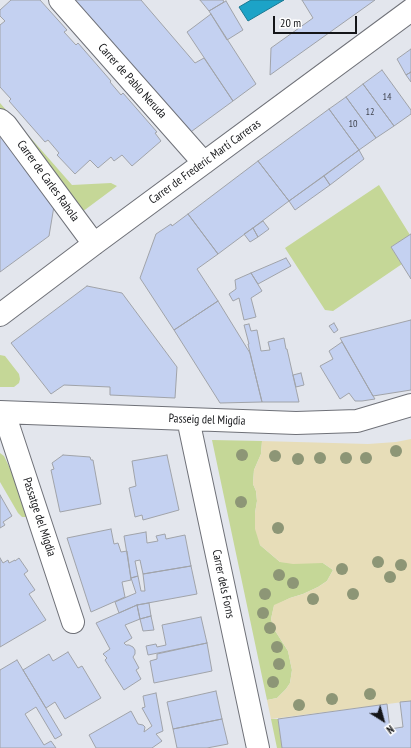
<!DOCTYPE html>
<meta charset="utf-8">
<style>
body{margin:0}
#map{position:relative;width:411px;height:748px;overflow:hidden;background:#e3e6ed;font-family:"PT Sans Narrow",sans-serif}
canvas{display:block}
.north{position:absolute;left:363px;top:700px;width:40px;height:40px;-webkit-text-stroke:3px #fff;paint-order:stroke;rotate:143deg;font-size:11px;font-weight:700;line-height:16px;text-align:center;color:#141518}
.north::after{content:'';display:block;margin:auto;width:14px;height:18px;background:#141518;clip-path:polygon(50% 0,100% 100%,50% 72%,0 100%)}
.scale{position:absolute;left:273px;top:16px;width:84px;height:18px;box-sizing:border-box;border:2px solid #141518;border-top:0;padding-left:5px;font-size:12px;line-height:14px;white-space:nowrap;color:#141518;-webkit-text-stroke:3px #fff;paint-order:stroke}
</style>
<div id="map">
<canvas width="411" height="748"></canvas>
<div class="north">N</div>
<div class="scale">20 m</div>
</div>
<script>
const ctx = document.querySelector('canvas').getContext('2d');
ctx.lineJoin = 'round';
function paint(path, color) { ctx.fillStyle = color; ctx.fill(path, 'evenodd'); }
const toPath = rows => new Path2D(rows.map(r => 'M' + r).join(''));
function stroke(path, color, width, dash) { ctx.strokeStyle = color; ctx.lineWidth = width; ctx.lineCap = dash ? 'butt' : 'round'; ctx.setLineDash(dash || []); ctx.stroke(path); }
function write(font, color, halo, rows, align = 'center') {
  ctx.font = font + ' "PT Sans Narrow",sans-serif'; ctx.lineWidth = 4; ctx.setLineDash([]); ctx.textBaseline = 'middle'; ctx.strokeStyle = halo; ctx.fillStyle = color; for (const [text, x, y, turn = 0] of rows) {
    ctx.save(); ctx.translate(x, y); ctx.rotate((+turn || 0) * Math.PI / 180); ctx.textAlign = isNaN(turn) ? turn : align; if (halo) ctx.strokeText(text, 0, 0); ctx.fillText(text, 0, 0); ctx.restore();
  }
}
paint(toPath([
 [0,103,72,185,111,183,117,186,82,212,0,113],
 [379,185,410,235,391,247,402,264,333,311,325,310,285,248],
 [0,355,5,356,19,374,20,379,19,383,14,387,0,387],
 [212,440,262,441,261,454,254,470,253,484,256,491,257,501,255,513,260,545,280,562,323,563,333,570,327,581,318,587,303,594,290,598,274,606,271,619,274,629,288,651,292,670,290,683,286,689,277,698,267,700],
 [0,453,4,456,17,483,28,515,26,517,22,517,18,513,0,482],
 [271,719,278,719,282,748,277,748]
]), '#c5d797');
paint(toPath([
 [411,439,411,701,271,719,267,700,277,698,286,689,290,683,292,670,288,651,274,629,271,619,274,605,290,598,303,594,318,587,327,581,333,570,323,563,293,564,280,562,260,545,255,529,255,513,257,501,256,491,253,484,254,470,261,454,262,441,368,444,396,442]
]), '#e7ddb8');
const water = toPath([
 [251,0,284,0,248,21,239,7,251,0]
]);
paint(water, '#1ca3c7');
stroke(water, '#1a7892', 1);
const building = toPath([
 [11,0,40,0,67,30,64,32,76,45,78,43,111,81,110,82,121,95,123,93,157,132,155,133,161,141,132,166,122,155,114,161,111,157,98,168,90,160,75,174,57,155,59,153,48,140,45,142,9,101,11,99,0,87,0,25,5,21,0,16,0,10,11,0],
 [70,0,141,0,195,63,204,58,233,101,188,134,70,0],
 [200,0,223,0,224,2,209,11,200,0],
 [302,0,375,0,270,75,271,48,313,18,302,0],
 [226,1,243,30,227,40,209,11,226,1],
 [211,14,256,84,233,101,187,32,211,14],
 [411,49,411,72,406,75,397,59,411,49],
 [382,70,411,110,411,114,394,126,363,84,382,70],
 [411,72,411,82,406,75,411,72],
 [363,84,394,126,376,138,346,97,363,84],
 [346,97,376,138,359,150,329,109,346,97],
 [329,109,359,150,289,201,258,161,329,109],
 [0,130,55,200,49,236,0,272,0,130],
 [359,150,364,159,330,185,324,176,359,150],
 [258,161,289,201,218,254,188,214,258,161],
 [324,176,330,185,295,210,289,201,324,176],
 [188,214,218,254,197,269,218,301,174,330,140,278,156,234,171,224,172,226,188,214],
 [263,221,269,229,258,237,253,228,263,221],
 [253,228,258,237,250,242,244,234,253,228],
 [411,234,411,279,391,247,411,234],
 [286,258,291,266,258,284,251,273,286,258],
 [251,273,262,291,251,298,256,317,244,320,239,298,233,301,229,294,236,289,235,280,251,273],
 [87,286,122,293,177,367,175,398,110,395,110,387,64,385,51,394,11,343,87,286],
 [218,301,250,353,262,402,220,403,174,330,218,301],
 [411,320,411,390,373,396,340,338,411,320],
 [334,323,338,330,334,333,329,326,334,323],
 [249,324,251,331,257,330,261,351,270,350,268,342,284,338,286,349,287,349,299,402,262,402,250,353,248,344,249,344,244,325,249,324],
 [342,342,373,396,375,399,362,401,355,401,349,393,340,399,320,366,333,359,329,351,342,342],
 [301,373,304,385,296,387,293,375,301,373],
 [63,455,90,457,91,460,93,460,101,504,60,512,51,470,54,469,52,463,63,455],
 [167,455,179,510,143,520,142,515,135,517,129,488,136,486,132,461,167,455],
 [0,495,12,516,3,522,5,525,0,528,0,495],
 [111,529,114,544,118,543,121,552,127,551,131,580,122,582,125,597,91,612,67,538,111,529],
 [146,532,147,543,158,541,156,536,165,534,166,539,185,535,191,566,143,574,140,560,135,561,138,576,131,578,124,536,146,532],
 [0,558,3,563,8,560,9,563,15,560,15,561,19,558,28,571,24,574,35,590,29,594,46,620,0,647,0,558],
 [191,566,197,594,137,605,119,613,115,602,136,593,131,578,138,576,141,591,145,591,143,574,191,566],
 [149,603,151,616,140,619,137,605,149,603],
 [137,605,140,619,125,625,132,638,124,643,126,645,129,645,133,647,135,650,135,654,133,657,139,668,136,670,141,679,124,690,105,660,107,658,103,654,110,649,96,623,137,605],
 [151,616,154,630,143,631,140,619,151,616],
 [201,617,207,643,148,655,146,646,156,644,157,647,166,645,162,625,201,617],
 [207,643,212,671,154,683,150,661,157,659,157,654,207,643],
 [68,652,78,668,82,666,101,698,65,719,55,702,46,708,23,670,49,654,53,661,68,652],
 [17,660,62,735,55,739,36,707,25,714,44,745,51,741,56,748,0,748,0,670,17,660],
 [216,691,222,719,173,729,167,702,216,691],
 [156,693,163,731,156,734,162,741,152,748,96,748,89,735,131,711,138,724,143,725,145,727,144,732,152,726,142,708,145,707,143,696,156,693],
 [411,701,411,748,282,748,278,719,387,704,390,729,403,727,400,702,411,701],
 [222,719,228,744,207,748,177,748,173,729,222,719]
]);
paint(building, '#c4d1f1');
stroke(building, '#a0a3a9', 1);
const street = toPath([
 [60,0,204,163],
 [0,120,6,125,94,244],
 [0,315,94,244,411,10],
 [0,412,296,423,357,421,411,405],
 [4,413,73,622],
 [188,419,258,748]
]);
stroke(street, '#6f7178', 24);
stroke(street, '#fff', 22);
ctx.fillStyle = '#8d9676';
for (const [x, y] of [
 [396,451],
 [242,455],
 [275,456],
 [320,458],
 [346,458],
 [366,458],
 [298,459],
 [241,502],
 [278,528],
 [378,562],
 [401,565],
 [342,569],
 [279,575],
 [390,577],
 [293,583],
 [265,594],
 [353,594],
 [313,599],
 [263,613],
 [270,628],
 [277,647],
 [279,664],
 [273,682],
 [370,694],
 [332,699],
 [299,705]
]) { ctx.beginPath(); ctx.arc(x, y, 6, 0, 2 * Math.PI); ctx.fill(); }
write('10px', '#40444e', null, [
 ["14",387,97],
 ["12",370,112],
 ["10",353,124]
]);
write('12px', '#141518', '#fff', [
 ["Carrer de Pablo Neruda",132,81,48],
 ["Carrer de Frederic Martí Carreras",205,162,-36],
 ["Carrer de Carles Rahola",48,181,54],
 ["Passeig del Migdia",207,420,2],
 ["Passatge del Migdia",39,517,72],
 ["Carrer dels Forns",223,584,78]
]);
</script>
